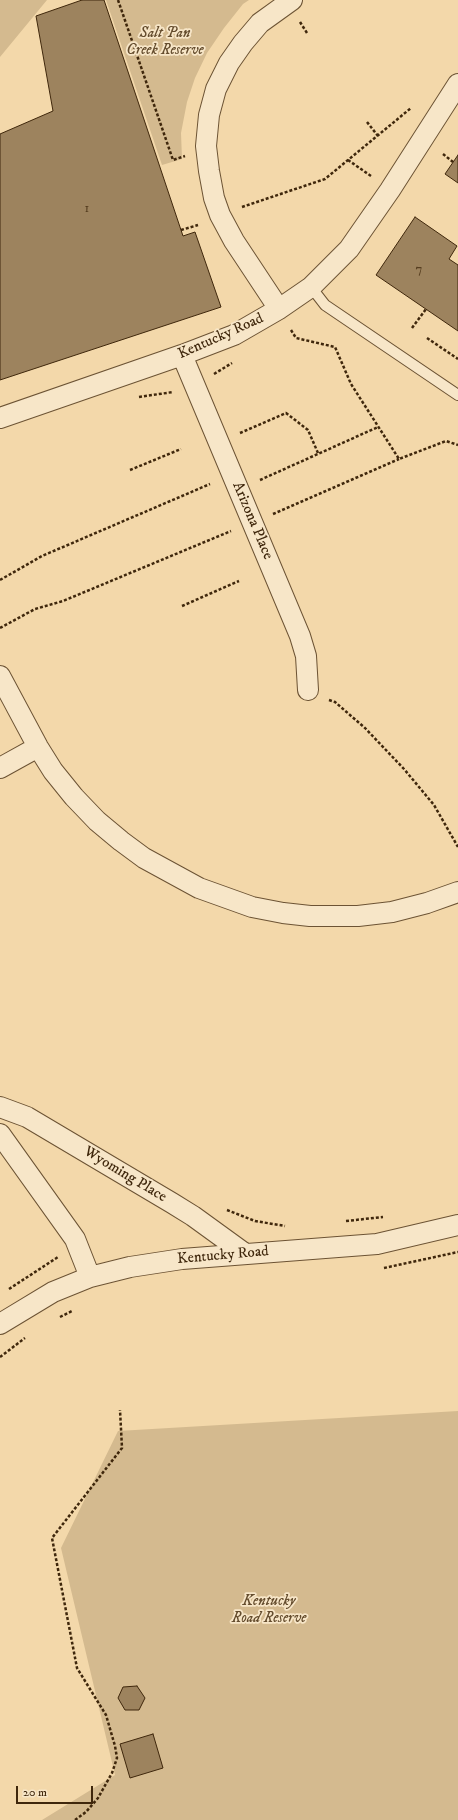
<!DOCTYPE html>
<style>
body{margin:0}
#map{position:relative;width:458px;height:1820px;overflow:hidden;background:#f3d8aa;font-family:"IM FELL DW Pica",serif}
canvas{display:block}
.scale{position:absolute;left:16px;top:1786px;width:77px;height:18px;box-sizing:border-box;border:2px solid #3f270c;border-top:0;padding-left:5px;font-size:12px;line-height:14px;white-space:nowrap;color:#3f270c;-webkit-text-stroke:3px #f7e6c8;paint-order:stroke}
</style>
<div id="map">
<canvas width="458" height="1820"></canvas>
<div class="scale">20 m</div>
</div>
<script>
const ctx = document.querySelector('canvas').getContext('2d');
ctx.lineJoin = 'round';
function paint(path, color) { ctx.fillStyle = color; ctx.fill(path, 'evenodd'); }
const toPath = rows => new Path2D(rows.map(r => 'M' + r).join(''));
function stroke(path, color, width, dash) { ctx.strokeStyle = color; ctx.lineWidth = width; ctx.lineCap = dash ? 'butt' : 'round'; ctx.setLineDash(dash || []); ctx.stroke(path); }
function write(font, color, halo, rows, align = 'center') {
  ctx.font = font + ' "IM FELL DW Pica",serif'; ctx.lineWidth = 3.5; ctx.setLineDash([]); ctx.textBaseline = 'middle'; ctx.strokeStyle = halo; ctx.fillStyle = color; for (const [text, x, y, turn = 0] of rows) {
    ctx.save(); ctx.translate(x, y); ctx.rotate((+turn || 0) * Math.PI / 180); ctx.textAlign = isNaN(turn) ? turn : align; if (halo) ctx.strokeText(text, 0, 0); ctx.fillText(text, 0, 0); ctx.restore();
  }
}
paint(toPath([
 [0,0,47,0,0,57],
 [106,0,249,0,243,4,224,28,207,53,195,78,187,102,181,133,182,159,162,165],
 [458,1411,458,1820,42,1820,115,1775,61,1548,118,1431]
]), '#d4ba8f');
const building = toPath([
 [82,0,104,0,183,236,195,232,221,307,0,380,0,134,53,111,36,16,82,0],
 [458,155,458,183,445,174,458,155],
 [415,217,457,246,449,259,458,265,458,331,376,275,415,217],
 [137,1686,145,1698,139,1710,125,1710,118,1698,123,1687,137,1686],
 [153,1734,163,1768,130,1778,120,1744,153,1734]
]);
paint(building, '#9d835e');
stroke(building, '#3f270c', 1);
const service = toPath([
 [311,287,325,305,458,395]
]);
const minor = toPath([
 [279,309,234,241,220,215,214,198,209,171,206,146,209,115,216,89,229,63,243,43,260,23,292,0],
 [182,355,300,636,306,656,308,690],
 [0,418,182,355,234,335,279,309,311,287,349,249,390,190,458,84],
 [0,676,38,747,53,771,74,797,97,821,121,841,144,858,199,888,252,907,283,913,310,916,358,916,392,912,427,903,458,892],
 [0,768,38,747],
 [0,1107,27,1117,172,1203,193,1216,244,1253],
 [0,1134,75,1239,90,1277],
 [0,1324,53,1292,90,1277,130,1267,182,1259,377,1244,458,1225]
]);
stroke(service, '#6c5334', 12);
stroke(minor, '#6c5334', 22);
stroke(toPath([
 [118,0,173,160,185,156],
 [300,22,307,33],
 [367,122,378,136],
 [443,154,453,162],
 [348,160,371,176],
 [242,207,325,179,411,108],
 [181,230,198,225],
 [412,328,426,309],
 [291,330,296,338,335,347,351,384,399,459,446,441,458,445],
 [427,338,458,359],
 [214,374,232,363],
 [139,397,173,392],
 [240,433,286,413,308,430,318,453],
 [130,470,181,449],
 [260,480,378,427],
 [273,514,399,459],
 [0,580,42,556,210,484],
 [182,606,239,581],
 [0,628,35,609,63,601,231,531],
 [329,700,335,702,365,728,404,769,434,805,458,847],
 [227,1210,255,1221,285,1226],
 [346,1221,383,1217],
 [384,1268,458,1252],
 [9,1289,58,1257],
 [60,1317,72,1311],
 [0,1357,25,1338],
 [75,1820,86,1812,98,1798,112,1773,117,1758,115,1746,106,1715,77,1668,52,1538,122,1448,120,1410]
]), '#3f270c', 2.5, [3, 2]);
stroke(service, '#f7e6c8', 10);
stroke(minor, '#f7e6c8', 20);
write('13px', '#563e20', null, [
 ["1",87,209],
 ["7",419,270]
]);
write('italic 15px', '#644c2d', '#f7e6c8', [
 ["Salt Pan",165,34],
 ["Creek Reserve",165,51],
 ["Kentucky",269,1602],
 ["Road Reserve",269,1619]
]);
write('15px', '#3f270c', '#f7e6c8', [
 ["Kentucky Road",221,337,-24],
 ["Arizona Place",252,521,67],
 ["Wyoming Place",125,1175,31],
 ["Kentucky Road",223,1256,-5]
]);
</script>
